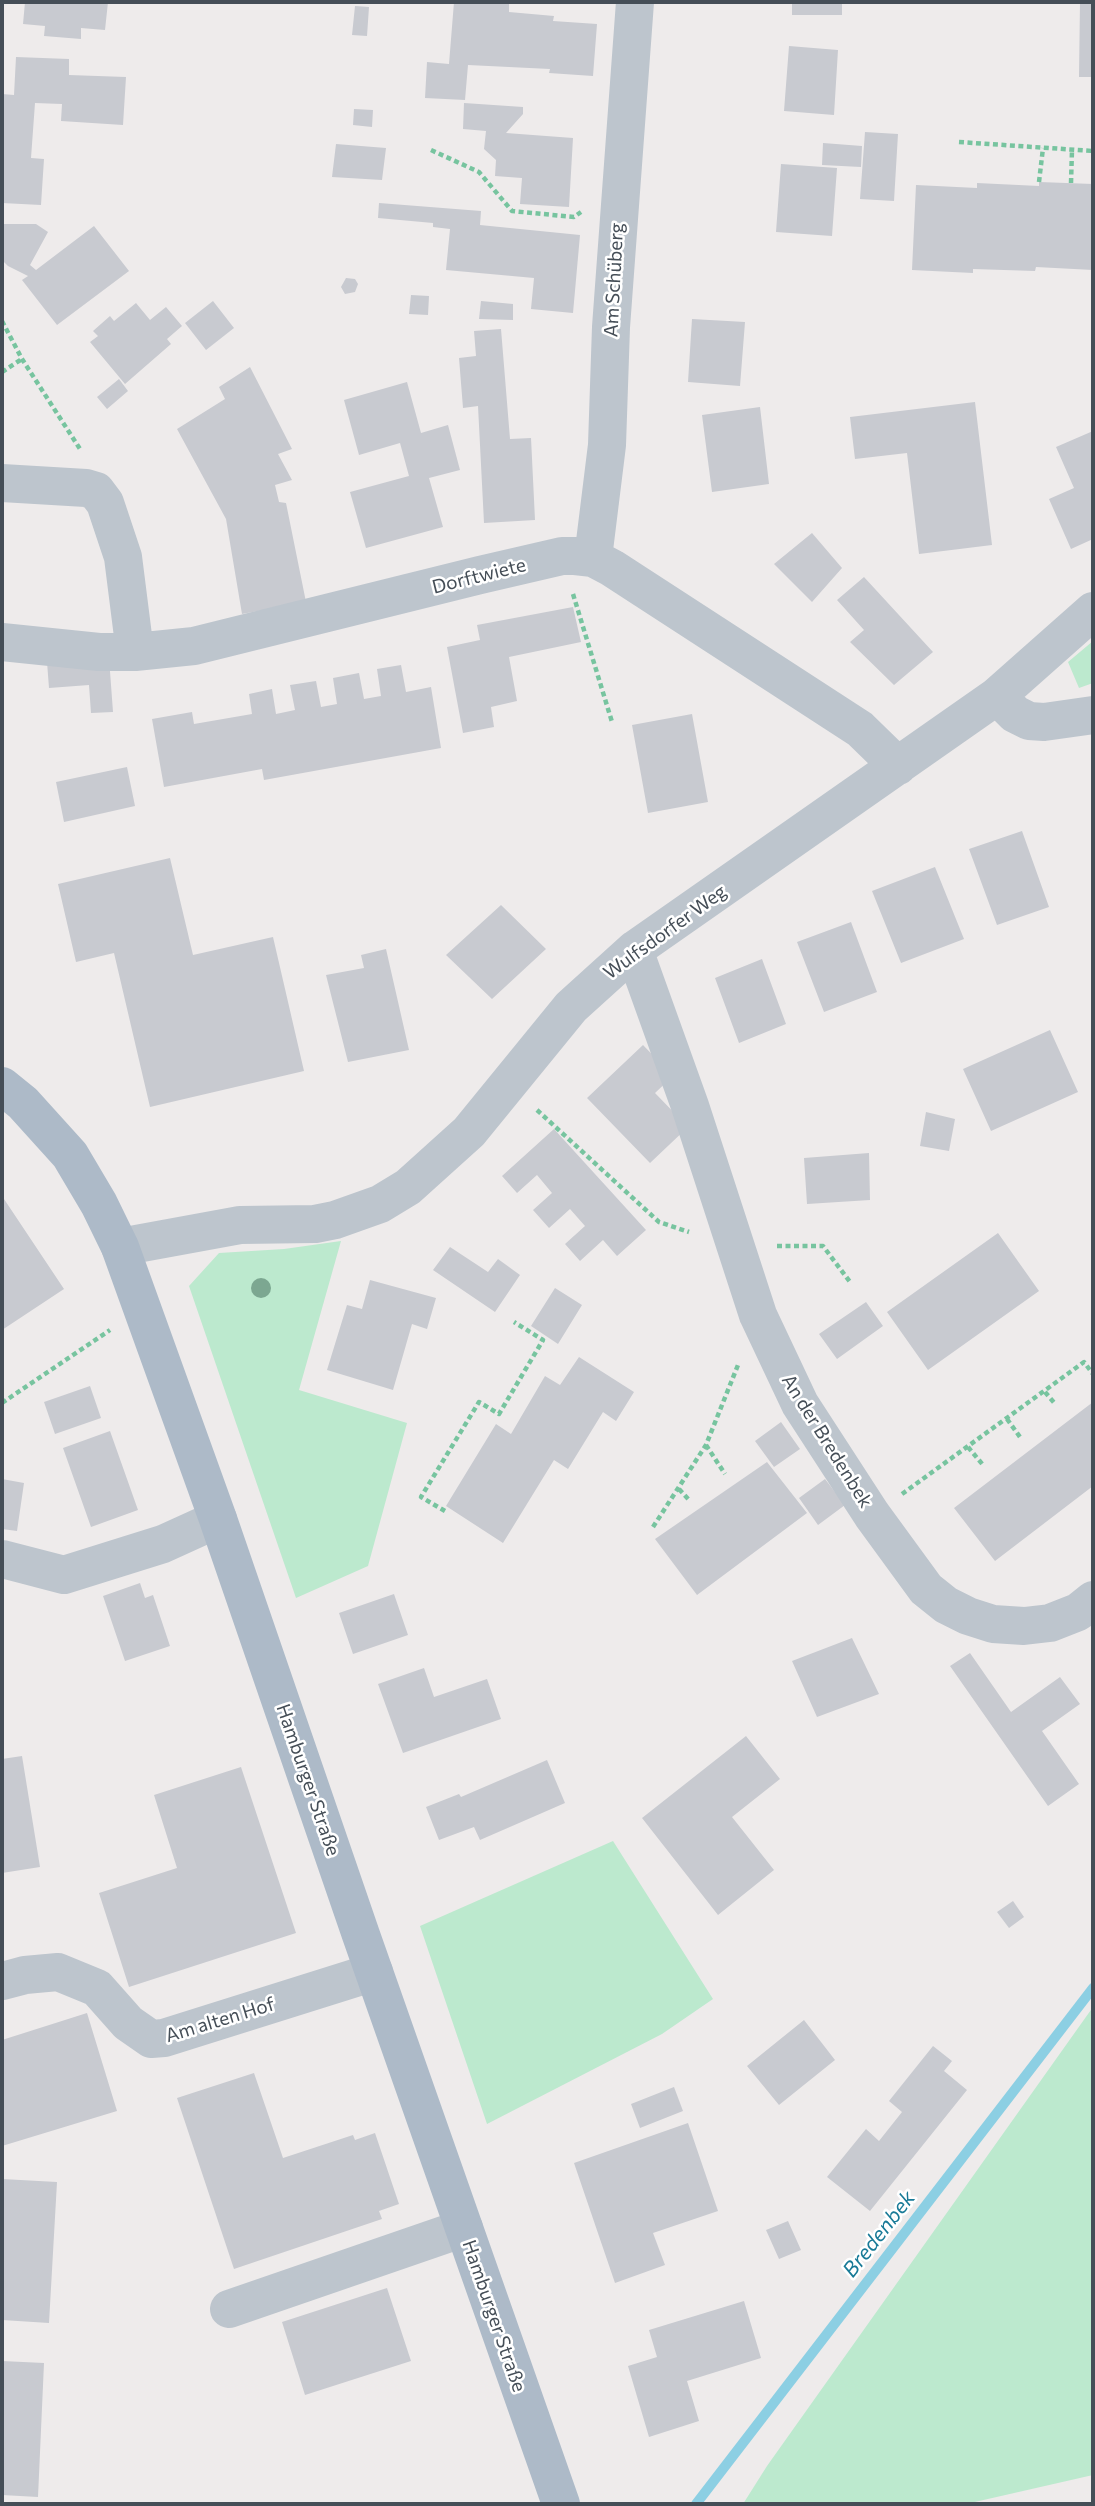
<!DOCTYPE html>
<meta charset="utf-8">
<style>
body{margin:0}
#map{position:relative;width:1095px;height:2506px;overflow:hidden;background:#eeebeb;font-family:Commissioner,sans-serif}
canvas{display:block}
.frame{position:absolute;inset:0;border:4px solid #454e57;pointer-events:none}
</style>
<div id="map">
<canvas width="1095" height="2506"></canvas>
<div class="frame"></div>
</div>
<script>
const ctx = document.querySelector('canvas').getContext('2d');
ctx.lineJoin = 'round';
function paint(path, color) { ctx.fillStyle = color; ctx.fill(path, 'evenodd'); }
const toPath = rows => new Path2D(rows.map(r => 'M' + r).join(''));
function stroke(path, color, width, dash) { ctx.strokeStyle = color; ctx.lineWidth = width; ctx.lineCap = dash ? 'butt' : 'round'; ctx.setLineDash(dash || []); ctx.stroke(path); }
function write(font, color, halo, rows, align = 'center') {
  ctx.font = font + ' Commissioner,sans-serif'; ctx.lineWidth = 5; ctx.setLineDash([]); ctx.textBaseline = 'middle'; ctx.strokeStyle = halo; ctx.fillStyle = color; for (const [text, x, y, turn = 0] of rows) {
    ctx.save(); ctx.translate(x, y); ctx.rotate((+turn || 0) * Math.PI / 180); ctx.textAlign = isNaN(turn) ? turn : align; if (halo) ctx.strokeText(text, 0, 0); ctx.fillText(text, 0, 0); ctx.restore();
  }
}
paint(toPath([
 [1093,641,1093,683,1079,688,1068,662],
 [341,1241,299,1390,407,1423,368,1566,296,1598,189,1286,219,1253,284,1249],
 [613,1841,713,1999,662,2034,487,2124,420,1926],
 [1093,2007,1093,2475,966,2504,743,2504,767,2466]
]), '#bce9ce');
stroke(toPath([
 [696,2504,1093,1988]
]), '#8ccfe3', 10);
paint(toPath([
 [25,2,108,2,105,30,81,28,81,39,44,36,45,26,23,24],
 [454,2,509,2,509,12,554,16,553,21,597,24,593,76,549,73,550,69,468,65,465,100,425,98,427,62,449,64],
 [792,2,842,2,842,15,792,15],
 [1080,2,1093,2,1093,77,1079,77],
 [355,6,369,7,367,36,352,35],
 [789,46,838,50,834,115,784,111],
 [16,57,69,59,69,75,126,77,123,125,61,121,62,104,35,103,31,158,44,159,41,205,2,203,2,94,14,95],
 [464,103,523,107,523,114,506,133,573,138,569,207,520,204,522,178,495,176,496,160,484,149,486,131,463,129],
 [354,109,373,110,372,127,353,125],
 [865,132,898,134,894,201,860,199],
 [823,143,862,146,861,167,822,165],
 [336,144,386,148,382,180,332,177],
 [781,164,837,168,832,236,776,232],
 [1039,182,1093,184,1093,270,1036,267,1035,271,973,269,973,273,912,270,916,185,977,188,977,183,1039,186],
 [379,203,481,211,480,225,580,235,573,313,531,309,534,278,446,270,450,229,433,227,433,223,378,218],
 [2,224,36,224,48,232,30,265,36,270,94,226,129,271,57,325,22,280,28,276,8,266,2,260],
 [346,278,355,279,358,284,355,292,345,294,341,287],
 [411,295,429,296,428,315,409,314],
 [213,301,234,328,206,350,185,323],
 [481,301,513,304,513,320,479,319],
 [136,303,150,320,166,307,182,326,167,339,171,344,125,384,90,342,98,336,93,331,110,316,114,321],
 [692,319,745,322,740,386,688,382],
 [501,329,510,439,531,438,535,520,484,523,478,406,463,408,459,358,476,356,474,331],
 [250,367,292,449,278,454,292,480,275,485,279,502,286,503,306,602,242,614,226,519,177,429,225,399,219,387],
 [119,379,128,391,107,409,97,397],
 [407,382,421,433,448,425,460,470,429,478,443,527,366,548,350,492,409,476,400,443,359,455,344,400],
 [975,402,992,545,919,554,907,453,855,459,850,417],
 [760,407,769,484,712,492,702,415],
 [1093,431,1093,539,1071,549,1049,499,1074,488,1056,447],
 [812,533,842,568,812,602,774,564],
 [864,577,933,652,894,685,850,642,864,630,837,600],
 [573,607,581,642,509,657,517,701,491,707,494,727,463,733,447,647,480,640,477,625],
 [109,658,113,712,91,713,89,685,49,688,47,662],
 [401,665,406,692,431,687,441,748,264,780,262,769,164,787,152,719,192,712,194,724,252,714,249,694,272,689,276,714,295,710,290,685,316,681,321,707,337,704,333,678,359,673,364,699,381,696,377,669],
 [692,714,708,802,648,813,632,725],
 [127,767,135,806,64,822,56,782],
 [1022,831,1049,907,997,925,969,849],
 [170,858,193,955,273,937,304,1071,150,1107,114,953,76,962,58,884],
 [935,867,964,939,901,963,872,891],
 [501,905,546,949,492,999,446,955],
 [851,922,877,992,824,1012,797,942],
 [386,949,409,1050,348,1062,326,975,364,968,361,955],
 [762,959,786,1024,739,1043,715,978],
 [1050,1030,1078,1092,991,1131,963,1069],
 [643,1045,673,1076,655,1093,688,1127,650,1163,587,1098],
 [926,1112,955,1119,949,1151,920,1146],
 [554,1129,646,1230,617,1256,603,1240,580,1261,565,1244,585,1226,570,1209,549,1228,533,1210,552,1193,537,1175,517,1193,502,1176],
 [869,1153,870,1200,807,1204,804,1158],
 [2,1196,64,1289,2,1330],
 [998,1233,1039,1291,928,1370,887,1312],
 [450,1247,488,1272,498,1259,520,1275,495,1312,433,1270],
 [370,1280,436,1298,427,1329,412,1324,393,1390,327,1370,347,1305,362,1309],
 [555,1288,582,1305,558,1344,531,1326],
 [866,1302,883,1326,837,1359,819,1334],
 [579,1357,634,1392,616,1421,603,1412,568,1469,554,1460,503,1543,446,1506,496,1424,511,1434,545,1376,560,1385],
 [90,1386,101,1418,55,1434,44,1402],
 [1093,1402,1093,1486,995,1561,954,1508],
 [781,1422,800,1449,774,1467,755,1441],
 [110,1431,138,1510,91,1527,63,1448],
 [767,1462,807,1513,697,1595,655,1539],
 [2,1479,24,1483,17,1531,2,1529],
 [825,1479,845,1505,818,1525,799,1498],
 [140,1583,145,1598,153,1595,170,1646,125,1661,103,1596],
 [394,1594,408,1635,353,1654,339,1613],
 [852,1638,879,1694,817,1717,792,1661],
 [970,1653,1011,1712,1060,1677,1080,1704,1042,1731,1079,1784,1048,1806,950,1666],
 [424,1668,434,1697,487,1679,501,1719,403,1753,378,1684],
 [746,1736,780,1779,732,1817,774,1870,718,1915,642,1818],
 [22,1756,40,1867,2,1873,2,1759],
 [547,1760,565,1803,480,1840,474,1827,439,1840,426,1807,459,1794,461,1797],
 [241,1767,296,1933,129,1987,99,1893,177,1868,154,1795],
 [1013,1901,1024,1917,1009,1928,997,1912],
 [87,2013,117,2111,2,2146,2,2040],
 [804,2020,835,2060,779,2105,747,2066],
 [933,2046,952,2061,944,2071,967,2090,870,2211,827,2177,866,2129,879,2141,902,2112,889,2101],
 [254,2073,283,2158,353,2135,355,2140,375,2133,399,2204,379,2211,382,2219,234,2269,177,2098],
 [674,2087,683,2111,640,2128,631,2104],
 [688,2123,718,2211,653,2233,665,2265,615,2283,574,2163],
 [2,2179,57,2182,49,2323,2,2320],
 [788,2221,801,2250,779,2259,766,2230],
 [387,2288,411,2361,305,2395,282,2322],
 [744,2301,761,2358,687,2381,699,2421,649,2437,628,2366,657,2357,649,2330],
 [2,2361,44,2363,38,2497,2,2495]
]), '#c8cad0');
stroke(toPath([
 [959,142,1093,151],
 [431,150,479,172,512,211,574,217,581,212],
 [1039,182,1043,148],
 [1071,183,1072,150],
 [2,321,22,359,80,449],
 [2,372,22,359],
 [573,594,612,722],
 [537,1110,659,1222,689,1232],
 [777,1246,823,1246,850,1282],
 [1045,1392,1056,1405],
 [2,1403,110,1330],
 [1007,1419,1020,1437],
 [706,1445,725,1474],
 [968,1447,983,1465],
 [679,1489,690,1501],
 [902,1494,1084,1362,1093,1374],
 [445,1511,421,1497,479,1402,499,1414,543,1340,514,1322],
 [653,1527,706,1445,738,1365]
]), '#77c49f', 4.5, [5, 3.5]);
stroke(toPath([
 [2,483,86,488,96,491,105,503,123,557,135,652],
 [593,558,607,445,611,327,635,2],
 [2,642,99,652,135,652,194,646,480,575,562,556,575,556,593,558,612,568,860,729,898,766],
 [997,696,1015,714,1029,721,1044,722,1093,715],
 [634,950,690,1106,758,1315,800,1404,872,1515,926,1589,946,1605,968,1616,993,1624,1024,1626,1050,1623,1078,1612,1093,1600],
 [120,1247,240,1225,315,1224,335,1220,380,1204,408,1187,469,1132,571,1007,634,950,997,696,1093,611],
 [2,1559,64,1575,163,1544,218,1519],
 [2,1981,25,1975,58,1972,97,1988,128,2023,151,2039,164,2038,374,1972],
 [229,2309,464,2228]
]), '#bdc5cd', 38);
stroke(toPath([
 [2,1086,23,1103,70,1155,99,1204,120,1247,218,1519,361,1935,561,2504]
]), '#adbac8', 38);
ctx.fillStyle = '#7ca791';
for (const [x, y] of [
 [261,1288]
]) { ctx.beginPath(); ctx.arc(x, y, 10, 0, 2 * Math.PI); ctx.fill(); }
write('19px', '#454e57', '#fff', [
 ["Am Schüberg",614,280,-87],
 ["Dorftwiete",479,576,-14],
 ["Wulfsdorfer Weg",665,932,-36],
 ["An der Bredenbek",827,1441,58],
 ["Hamburger Straße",308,1780,71],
 ["Am alten Hof",220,2020,-17],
 ["Hamburger Straße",494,2316,71]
]);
write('italic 21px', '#187a97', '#fff', [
 ["Bredenbek",879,2234,-52]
]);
</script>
